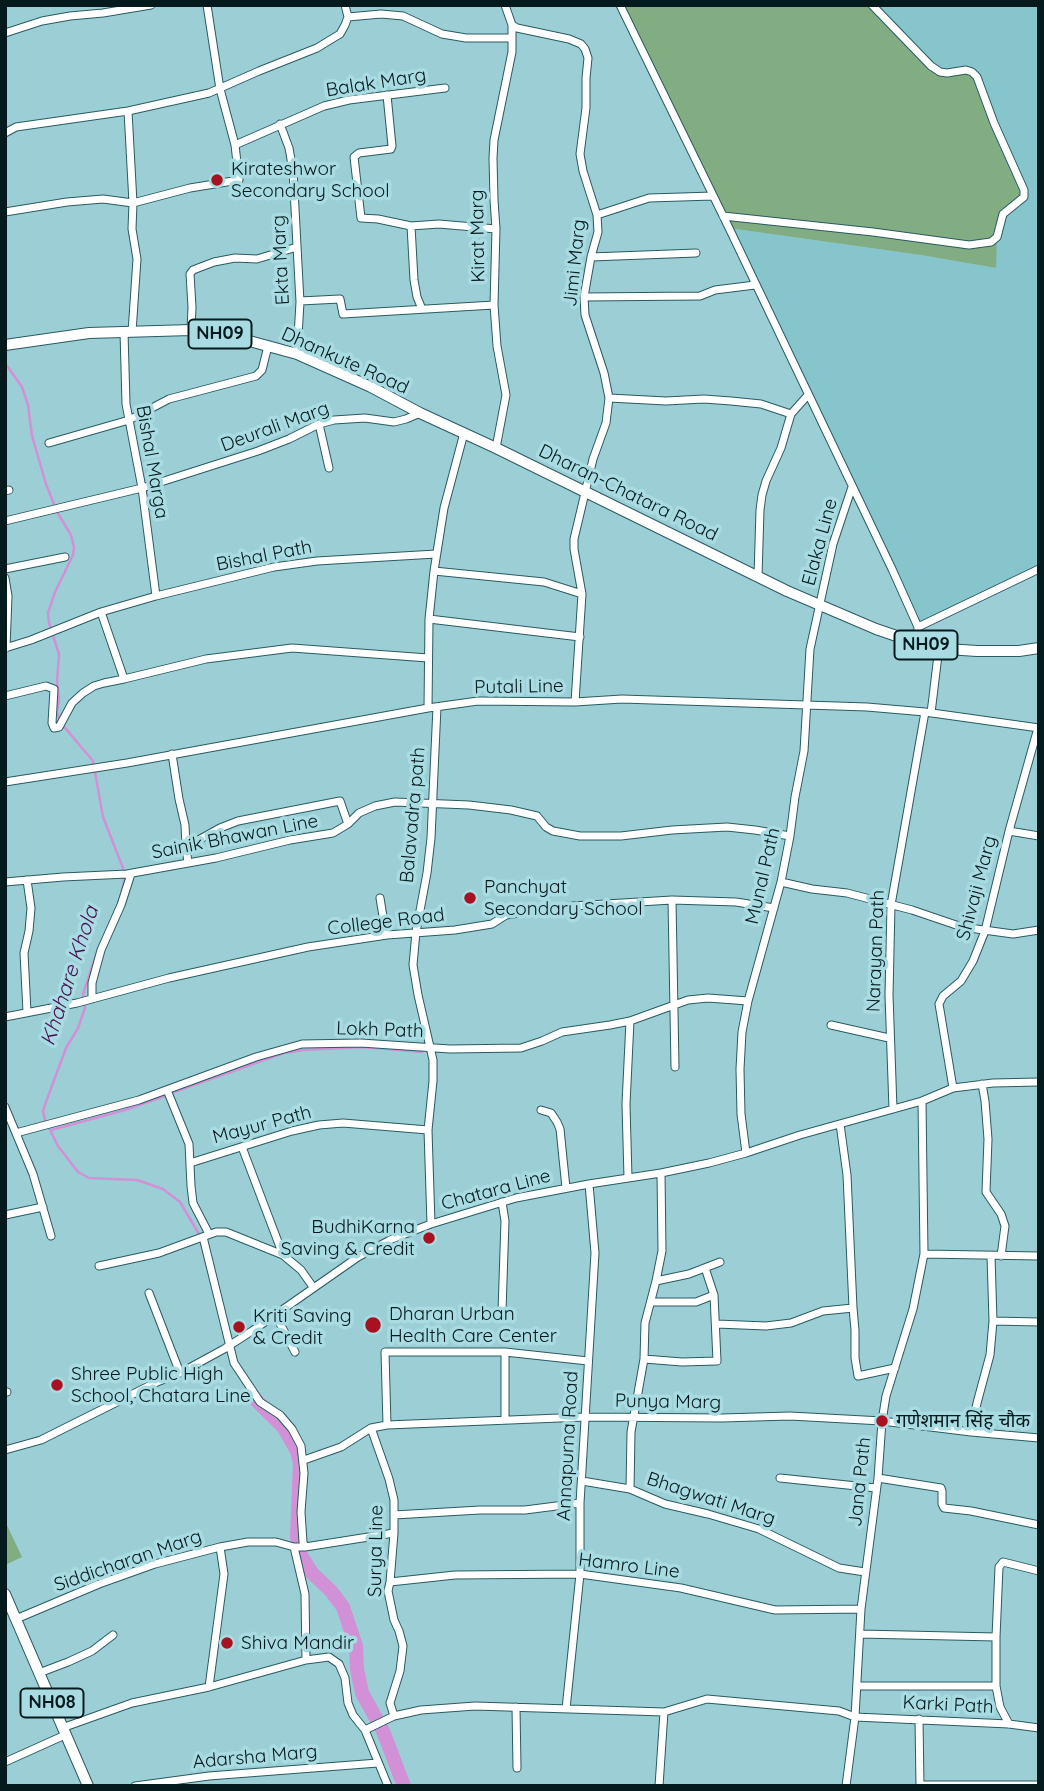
<!DOCTYPE html>
<meta charset="utf-8">
<style>
body{margin:0}
#map{position:relative;width:1044px;height:1791px;overflow:hidden;background:#9bcfd5;font-family:Quicksand,sans-serif}
canvas{display:block}
.frame{position:absolute;inset:0;border:7px solid #051a1c;pointer-events:none}
</style>
<div id="map">
<canvas width="1044" height="1791"></canvas>
<div class="frame"></div>
</div>
<script>
const ctx = document.querySelector('canvas').getContext('2d');
ctx.lineJoin = 'round';
function paint(path, color) { ctx.fillStyle = color; ctx.fill(path, 'evenodd'); }
const toPath = rows => new Path2D(rows.map(r => 'M' + r).join(''));
function stroke(path, color, width, dash) { ctx.strokeStyle = color; ctx.lineWidth = width; ctx.lineCap = dash ? 'butt' : 'round'; ctx.setLineDash(dash || []); ctx.stroke(path); }
function write(font, color, halo, rows, align = 'center') {
  ctx.font = font + ' Quicksand,"Noto Sans Devanagari",sans-serif'; ctx.lineWidth = 7; ctx.setLineDash([]); ctx.textBaseline = 'middle'; ctx.strokeStyle = halo; ctx.fillStyle = color; for (const [text, x, y, turn = 0] of rows) {
    ctx.save(); ctx.translate(x, y); ctx.rotate((+turn || 0) * Math.PI / 180); ctx.textAlign = isNaN(turn) ? turn : align; if (halo) ctx.strokeText(text, 0, 0); ctx.fillText(text, 0, 0); ctx.restore();
  }
}
paint(toPath([
 [872,5,1039,5,1039,569,918,627,729,228,921,255,996,268,940,72]
]), '#86c5cb');
paint(toPath([
 [620,5,872,5,940,72,972,72,1024,197,1003,215,997,237,996,268,921,255,729,228],
 [5,1521,22,1557,5,1565]
]), '#82ad82');
stroke(toPath([
 [5,363,22,387,28,405,32,436,46,484,57,512,71,535,74,547,73,555,55,592,48,613,49,623,59,654,57,682,59,699,57,712,61,723,93,761,103,817,123,868,124,881,122,890],
 [96,955,83,994,85,1008,78,1028,66,1048,46,1102,43,1111,45,1120,58,1146,78,1172,89,1178,137,1180,163,1189,180,1202,199,1234,207,1268],
 [174,1092,284,1053,304,1050,363,1047,422,1052],
 [51,1130,125,1110,165,1096]
]), '#d290d6', 2.5);
stroke(toPath([
 [253,1397,284,1428,297,1451,300,1463,297,1537,300,1554,312,1573,331,1591,343,1607,356,1646,357,1669,362,1693,383,1731,404,1786]
]), '#d290d6', 14);
const minor = toPath([
 [505,5,512,25,517,28,569,39,581,44,585,49,588,58,586,78,586,108,580,154,583,171,597,215,598,232,591,257,584,297,585,315,604,373,609,398,606,423,593,459,574,539,574,549,582,594,575,702],
 [620,5,729,228,892,569,918,627,917,643],
 [348,17,381,14,403,16,442,34,466,38,512,38],
 [5,33,42,21,70,16,103,13,151,5],
 [387,95,392,146,391,149,359,153,354,157,361,218,378,219,411,226,439,224,496,229],
 [128,111,133,203,132,229,137,259,132,332],
 [280,124,289,148,293,171,300,302,297,354],
 [5,133,16,127,128,111,209,93,259,71,317,48,330,40,340,34,345,25,348,17,345,5],
 [235,145,324,106,349,100,445,88],
 [5,212,67,202,103,199,133,203,190,188,239,180,235,145,220,89,207,5],
 [597,215,649,198,713,196],
 [723,216,873,232,969,245,991,242,997,237,1003,214,1024,197,1024,190,994,123,977,77,972,72,966,70,947,73,940,72,931,66,872,5],
 [411,226,414,280,417,297,422,309],
 [591,257,696,253],
 [584,297,700,296,715,290,755,285],
 [300,301,340,299,343,314,494,305],
 [191,330,192,307,190,274,193,270,214,262,235,258,257,259,297,247],
 [124,332,126,404,142,488,156,596],
 [609,398,666,401,704,399,731,401,761,404,791,414],
 [319,424,329,468],
 [49,443,129,420,169,399,256,376,262,370,268,346],
 [496,448,506,395,497,346,494,305,496,229,494,200,493,158,494,140,512,52,512,25],
 [5,491,9,490],
 [5,521,142,488,258,451,289,439,319,424,334,420,365,418,394,422,406,419,420,413],
 [5,569,65,557],
 [434,571,544,582,582,594],
 [758,576,760,510,762,495,766,481,781,448,791,414,808,395],
 [5,578,8,596,6,648],
 [101,612,124,679],
 [429,619,580,637],
 [918,627,1039,569],
 [5,648,31,640,101,612,156,596,274,567,317,561,436,554],
 [5,696,46,686,54,689,52,723,54,728,59,727,72,703,83,693,94,686,104,683,124,679,206,659,292,648,428,658],
 [428,708,429,619,434,571,444,508,464,433],
 [931,713,939,647],
 [172,754,179,799,185,825,186,847],
 [5,782,127,763,428,708,478,701,575,702,622,699,867,707,925,712,1039,728],
 [1009,831,1039,836],
 [188,863,186,847,220,828,238,821,340,801,348,824],
 [5,882,63,877,127,874,216,858,290,840,333,833,348,824,359,813,375,806,395,802,469,805,511,810,537,816,546,827,553,831,580,836,621,836,672,830,727,827,755,830,790,836],
 [781,882,812,889,847,893,912,910,962,927,1013,934,1039,930],
 [380,898,386,935],
 [672,900,675,1067],
 [92,999,92,983,101,950,121,905,131,874],
 [27,1012,24,953,29,931,31,908,27,880],
 [5,1017,77,1003,169,978,308,947,387,935,455,930,492,924,506,915,556,907,672,900,736,902,774,908],
 [831,1025,889,1038],
 [982,1084,985,1101,988,1139,986,1192,1001,1214,1005,1226,1001,1256],
 [953,1088,939,1004,943,996,961,981,973,961,985,931,1009,831,1038,728],
 [167,1090,189,1144,191,1186,193,1203,209,1234],
 [5,1107,33,1174,51,1236],
 [893,1109,889,995,891,905,925,712],
 [541,1110,551,1113,557,1122,560,1129,566,1188],
 [16,1133,139,1100,256,1057,302,1044,361,1043,450,1049,521,1048,542,1041,562,1032,610,1025,630,1021,688,1000,708,998,748,1001],
 [242,1147,283,1255],
 [746,1153,741,1114,740,1069,742,1032,748,1001,781,882,790,836,795,797,804,751,810,649,833,544,852,487],
 [190,1163,292,1131,319,1125,343,1123,428,1130],
 [628,1178,626,1104,630,1021],
 [5,1215,43,1207],
 [431,1224,428,1130,433,1081,433,1060,418,995,413,965,416,932,427,873,431,838,437,707],
 [203,1237,234,1363,260,1402,280,1415,292,1429,301,1446,304,1473,301,1512,303,1542,305,1547],
 [924,1254,1039,1256],
 [99,1266,159,1253,216,1232,226,1232,283,1255,301,1270,313,1287],
 [705,1268,714,1295],
 [656,1281,689,1274,720,1262],
 [149,1293,180,1373],
 [853,1308,855,1330,855,1358,858,1376,895,1368],
 [502,1311,505,1221,502,1202],
 [275,1314,295,1352],
 [993,1321,1039,1322],
 [717,1324,766,1326,791,1323,823,1311,853,1308,847,1175,840,1124],
 [505,1352,505,1419],
 [644,1359,682,1362,717,1361,714,1295,696,1302,651,1302],
 [5,1392,7,1392],
 [387,1425,385,1352,505,1352,588,1361],
 [371,1428,389,1479,394,1500,394,1533,390,1582,388,1591,394,1620,399,1631,403,1646,400,1671,390,1703,394,1716],
 [971,1432,977,1403,990,1355,993,1321,991,1256],
 [5,1450,41,1440,157,1382,180,1373,224,1349,252,1331,358,1257,392,1239,431,1224,516,1198,589,1184,661,1173,709,1163,746,1153,800,1135,922,1101,953,1088,993,1083,1039,1082],
 [304,1460,341,1447,371,1428,387,1425,584,1417,722,1418,790,1416,882,1421,971,1432,1039,1438],
 [780,1478,876,1488],
 [878,1478,941,1488,942,1491,942,1504,944,1508,971,1511,1039,1525],
 [582,1481,630,1489,665,1504,708,1514,759,1529,839,1568,865,1572],
 [630,1489,631,1432,644,1359,645,1323,656,1281,662,1251,661,1173],
 [394,1515,480,1510,525,1510,580,1503],
 [294,1547,305,1594,306,1660],
 [390,1582,455,1575,580,1574,681,1588,775,1610,861,1609],
 [16,1619,99,1584,155,1564,220,1547,248,1542,276,1542,294,1547,305,1547,394,1533],
 [996,1637,999,1567,1003,1562,1039,1571],
 [39,1673,68,1662,92,1651,113,1635],
 [857,1686,996,1686,996,1637,860,1634],
 [996,1686,1000,1707,1009,1724],
 [209,1687,224,1574,220,1547],
 [516,1707,517,1768],
 [566,1709,580,1574,580,1503,595,1253,589,1184],
 [919,1719,920,1786],
 [62,1728,132,1703,209,1687,306,1660,329,1657,339,1664,345,1678,348,1703,353,1715,365,1730,388,1786],
 [365,1730,394,1716,421,1710,475,1706,664,1712,707,1699,839,1711,855,1717,1009,1724,1039,1728],
 [5,1762,65,1735],
 [920,1785,1039,1785],
 [135,1786,209,1776,378,1763],
 [659,1786,664,1712],
 [846,1786,855,1717,861,1609,878,1478,882,1421,886,1396,913,1309,924,1254,922,1101]
]);
const primary = toPath([
 [5,345,89,333,191,330,231,336,297,354,371,387,420,413,496,448,787,591,876,629,917,643,947,649,977,651,1019,651,1039,648],
 [5,1594,88,1786]
]);
stroke(minor, '#295b61', 9);
stroke(primary, '#295b61', 12);
stroke(minor, '#fff', 7);
stroke(primary, '#fff', 10);
for (const [x, y, r, color] of [
 [217,180,7,"#a81220"],
 [470,898,7,"#a81220"],
 [429,1238,7,"#a81220"],
 [373,1325,9,"#a81220"],
 [239,1327,7,"#a81220"],
 [57,1385,7,"#a81220"],
 [882,1421,7,"#a81220"],
 [227,1643,7,"#a81220"]
]) { const dot = new Path2D(); dot.arc(x, y, r, 0, 2 * Math.PI); ctx.fillStyle = color; ctx.fill(dot); stroke(dot, '#a8dce2', 2.5); }
for (const [x, y, w] of [
 [220,334,63],
 [926,645,63],
 [52,1703,63]
]) { const box = new Path2D(); box.roundRect(x - w / 2, y - 14.5, w, 29, 5); ctx.fillStyle = '#a8dce2'; ctx.fill(box); stroke(box, '#051a1c', 2); }
write('bold 18px', '#051a1c', null, [
 ["NH09",220,334],
 ["NH09",926,645],
 ["NH08",52,1703]
]);
write('19px', '#051a1c', '#a8dce2', [
 ["Balak Marg",376,83,-9],
 ["Kirat Marg",478,236,-91],
 ["Ekta Marg",281,260,-93],
 ["Jimi Marg",575,263,-84],
 ["Dhankute Road",345,361,24],
 ["Deurali Marg",275,427,-20],
 ["Bishal Marga",152,462,80],
 ["Dharan-Chatara Road",628,493,26],
 ["Elaka Line",820,542,-75],
 ["Bishal Path",264,556,-11],
 ["Putali Line",519,687,-1],
 ["Balavadra path",413,815,-85],
 ["Sainik Bhawan Line",235,837,-11],
 ["Munal Path",763,876,-77],
 ["Shivaji Marg",977,888,-75],
 ["College Road",386,922,-7],
 ["Narayan Path",876,951,-88],
 ["Lokh Path",380,1030,2],
 ["Mayur Path",262,1125,-15],
 ["Chatara Line",496,1190,-15],
 ["Punya Marg",668,1402,1],
 ["Annapurna Road",568,1446,-87],
 ["Jana Path",860,1482,-84],
 ["Bhagwati Marg",711,1499,18],
 ["Surya Line",376,1551,-89],
 ["Siddicharan Marg",128,1561,-19],
 ["Hamro Line",629,1566,7],
 ["Karki Path",948,1705,3],
 ["Adarsha Marg",255,1757,-5]
]);
write('19px', '#051a1c', '#a8dce2', [
 ["Kirateshwor",231,169],
 ["Secondary School",231,191],
 ["Panchyat",484,887],
 ["Secondary School",484,909],
 ["BudhiKarna",415,1227,"right"],
 ["Saving & Credit",415,1249,"right"],
 ["Dharan Urban",389,1314],
 ["Health Care Center",389,1336],
 ["Kriti Saving",253,1316],
 ["& Credit",253,1338],
 ["Shree Public High",71,1374],
 ["School, Chatara Line",71,1396],
 ["गणेशमान सिंह चौक",896,1421],
 ["Shiva Mandir",241,1643]
], 'left');
write('italic 21px', '#490d4e', '#a8dce2', [
 ["Khahare Khola",70,976,-72]
]);
</script>
